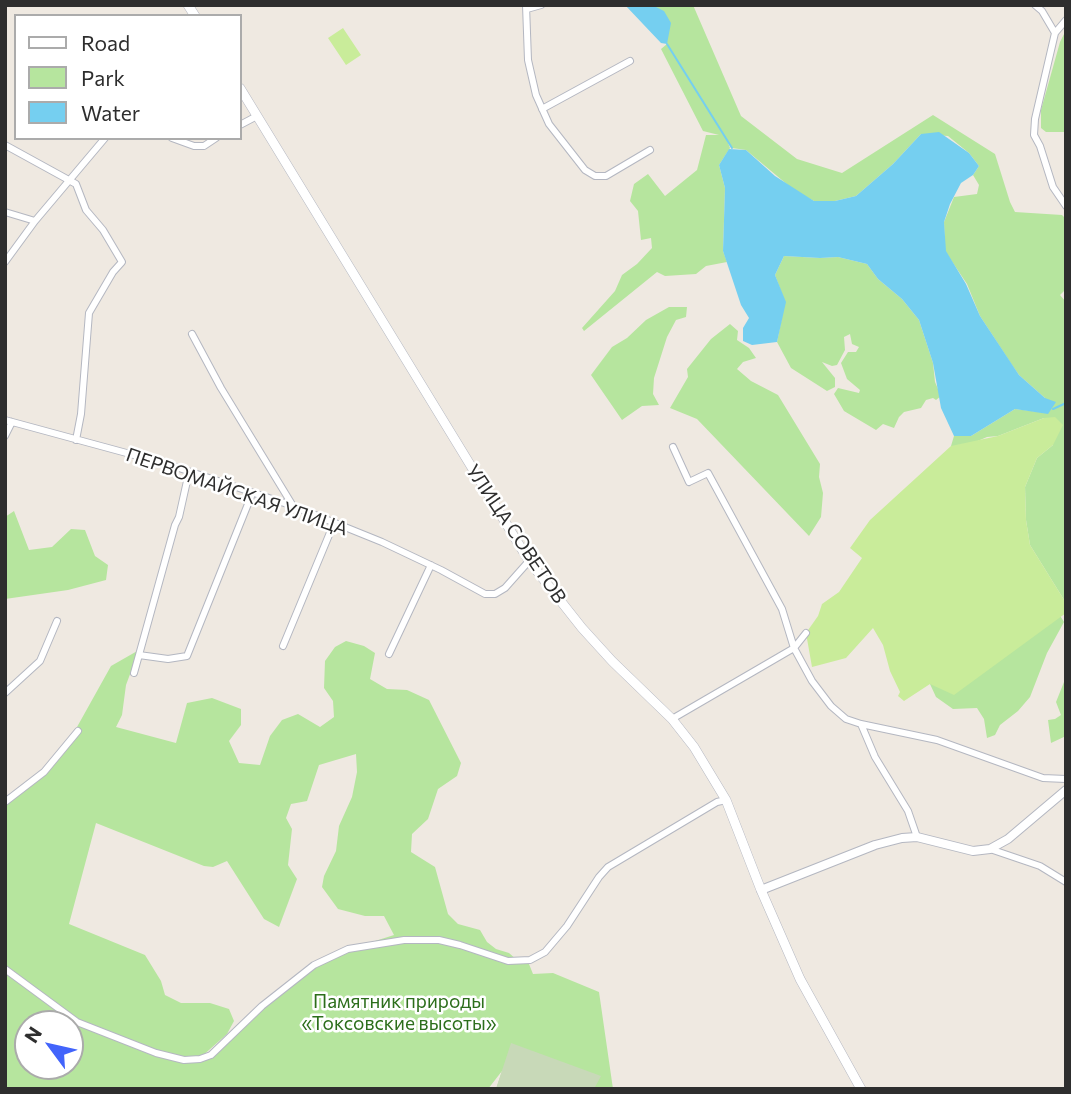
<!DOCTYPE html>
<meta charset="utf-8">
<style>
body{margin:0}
#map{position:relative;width:1071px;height:1094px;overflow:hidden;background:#efe9e1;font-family:Commissioner,sans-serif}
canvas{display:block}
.frame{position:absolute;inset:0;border:7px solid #2e2e2e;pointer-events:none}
.legend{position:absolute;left:14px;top:14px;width:228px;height:126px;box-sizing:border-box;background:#fff;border:2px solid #ababab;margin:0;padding:9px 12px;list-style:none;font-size:21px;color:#2e2e2e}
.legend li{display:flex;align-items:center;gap:14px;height:35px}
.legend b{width:35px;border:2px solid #ababab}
.north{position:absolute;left:14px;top:1010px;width:70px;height:70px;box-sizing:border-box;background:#fff;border:2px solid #ababab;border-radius:50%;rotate:303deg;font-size:19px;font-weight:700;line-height:28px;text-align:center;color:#2e2e2e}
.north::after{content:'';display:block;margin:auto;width:24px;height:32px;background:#4264fb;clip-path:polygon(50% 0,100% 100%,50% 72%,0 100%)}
</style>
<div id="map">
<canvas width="1071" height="1094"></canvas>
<div class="frame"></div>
<ul class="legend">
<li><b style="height:9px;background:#fff"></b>Road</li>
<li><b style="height:19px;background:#b6e59e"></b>Park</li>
<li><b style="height:19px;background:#75cff0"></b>Water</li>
</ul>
<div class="north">N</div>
</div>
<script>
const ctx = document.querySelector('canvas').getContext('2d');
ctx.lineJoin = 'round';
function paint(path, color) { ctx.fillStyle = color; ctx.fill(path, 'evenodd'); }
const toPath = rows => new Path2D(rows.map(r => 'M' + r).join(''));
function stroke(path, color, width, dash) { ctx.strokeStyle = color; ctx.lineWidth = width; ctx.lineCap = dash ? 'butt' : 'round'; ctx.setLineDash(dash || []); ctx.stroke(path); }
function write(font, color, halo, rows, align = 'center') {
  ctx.font = font + ' Commissioner,sans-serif'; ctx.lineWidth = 5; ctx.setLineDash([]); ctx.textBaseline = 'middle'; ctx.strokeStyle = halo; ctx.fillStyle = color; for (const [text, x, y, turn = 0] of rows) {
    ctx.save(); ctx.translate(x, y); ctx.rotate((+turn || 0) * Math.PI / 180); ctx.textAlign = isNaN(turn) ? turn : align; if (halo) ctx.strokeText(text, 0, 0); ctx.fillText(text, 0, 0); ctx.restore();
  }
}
paint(toPath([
 [652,5,693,5,741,116,797,159,842,173,933,115,995,154,1010,202,1015,212,1062,215,1066,219,1066,289,1060,295,1066,302,1066,603,1030,545,1026,520,1025,487,1037,458,1053,445,1044,418,998,436,987,437,959,449,951,446,954,436,971,436,1015,409,1048,413,1045,398,1019,375,1012,365,980,316,967,284,945,251,944,222,954,197,977,194,979,185,973,175,979,166,969,153,948,136,921,134,893,164,856,196,835,201,814,201,795,191,746,150,732,148,727,140,730,148,719,165,725,188,723,251,727,262,706,266,696,274,665,276,657,272,584,331,582,328,615,291,622,275,637,264,652,248,651,238,641,240,638,211,630,201,634,184,648,174,665,196,697,170,706,135,719,135,703,131,661,49,667,44],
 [1066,30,1066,132,1046,132,1041,128,1041,110,1060,42],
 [784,256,820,258,838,257,867,264,878,279,902,299,919,320,933,363,935,382,941,396,936,400,933,398,926,400,921,408,904,412,899,417,894,428,883,424,876,430,844,411,834,394,838,388,859,393,860,390,847,379,841,363,848,352,856,352,859,347,852,344,850,334,844,337,845,350,837,365,832,366,822,362,835,378,835,387,827,391,791,368,777,342,785,302,775,275],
 [669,307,687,307,686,317,676,320,667,337,654,378,653,394,659,405,642,406,622,420,591,375,612,347,627,338,646,320],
 [730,324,738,331,737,340,749,348,756,358,743,362,737,369,751,381,778,395,820,464,819,477,823,493,821,517,809,536,697,419,670,408,688,377,687,369,711,339],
 [14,511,29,550,52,547,71,529,85,530,95,556,108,565,106,580,68,590,5,599,5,517],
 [1056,609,1064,622,1047,653,1030,697,1018,711,1000,725,995,735,987,738,984,719,977,708,953,709,936,697,930,684],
 [346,641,364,646,375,653,370,679,387,689,407,690,429,700,461,763,457,776,438,789,428,819,412,834,411,852,435,867,448,914,458,924,480,930,487,942,496,949,509,953,517,960,527,959,533,974,553,973,599,992,613,1089,496,1089,502,1071,488,1089,5,1089,5,804,45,774,79,732,77,727,111,666,139,650,126,685,122,715,116,727,176,743,187,703,212,698,241,709,241,725,229,741,239,763,260,765,270,736,282,720,298,714,320,727,334,717,333,701,324,688,325,661,335,647],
 [356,754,357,772,352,797,339,826,336,851,324,876,322,887,338,909,365,916,384,916,394,935,328,956,277,997,212,1058,200,1058,227,1034,234,1021,229,1009,210,1003,181,1003,165,995,161,981,145,955,69,924,96,823,204,866,213,867,227,861,264,919,279,927,297,879,288,865,292,829,286,818,291,804,307,801,319,765],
 [28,1024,70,1024,70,1066,28,1066],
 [1066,663,1066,736,1051,743,1048,720,1055,719,1061,715,1056,702,1064,682]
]), '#b6e59e');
paint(toPath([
 [511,1043,601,1076,594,1089,496,1089]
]), '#c8d9b8');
paint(toPath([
 [343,28,361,55,346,65,328,38],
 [1055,417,1063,425,1053,445,1037,458,1025,487,1026,520,1030,545,1066,603,1066,613,954,695,930,684,904,701,898,696,900,692,890,671,883,645,873,628,846,658,812,667,806,633,818,616,822,604,839,592,862,558,850,548,870,520,951,446,998,436,1044,418]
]), '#c9ec9a');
paint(toPath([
 [625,5,652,5,664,11,671,23,667,44,661,43],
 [939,132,969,153,979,166,973,175,961,183,950,204,944,222,946,251,966,284,980,316,1019,375,1045,398,1056,402,1048,414,1015,409,971,436,954,436,941,408,933,363,919,320,902,299,878,279,867,264,838,257,820,258,784,256,775,275,786,302,777,342,752,345,743,341,743,328,749,318,741,305,723,251,725,188,719,165,729,149,746,150,775,176,814,201,835,201,856,196,893,164,921,134]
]), '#75cff0');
stroke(toPath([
 [667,44,732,148],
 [1053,409,1066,403]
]), '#75cff0', 2);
const minor = toPath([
 [526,5,528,60,536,95,549,124,585,170,595,176,606,176,650,150],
 [1035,5,1042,11,1055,33,1035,119,1034,135,1040,146,1053,187,1066,206],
 [527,9,541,5],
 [1055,33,1066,20],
 [542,109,630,61],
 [240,125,257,116],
 [172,138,194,146,204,146,216,138],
 [5,145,76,184,86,210,103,230,122,262,113,272,89,313,81,414,76,440],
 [5,212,35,221,105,138],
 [5,262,35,221],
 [192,334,221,388,293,506],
 [5,420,167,464,293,506,382,542,441,570,485,594,495,594,505,588,529,561],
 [5,436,12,422],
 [673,447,689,482,708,473,782,609,794,648,812,681,831,706,846,719,861,724],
 [283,646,334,523],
 [389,654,431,565],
 [139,655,168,659,187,656,252,494],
 [134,673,175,525,179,517,189,472],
 [5,693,40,661,57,621],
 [672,719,794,648,806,633],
 [5,802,44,772,78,731],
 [917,837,908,811,875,757,861,724,937,740,1043,778,1066,779],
 [990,849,1040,866,1066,882],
 [5,969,77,1022,156,1053,184,1060,200,1059,211,1055,262,1006,314,965,348,949,404,940,439,940,460,945,508,961,530,960,545,952,567,926,599,877,608,867,717,802,726,800]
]);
const tertiary = toPath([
 [761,890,875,845,902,838,917,837,973,851,990,849,1008,839,1066,790]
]);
const secondary = toPath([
 [188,5,195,16],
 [240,88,529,561,582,628,612,661,672,719,694,747,726,800,761,890,800,979,861,1089]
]);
stroke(minor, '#b4b7c1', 8);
stroke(tertiary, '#b4b7c1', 10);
stroke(secondary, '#b4b7c1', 10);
stroke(minor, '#fff', 6);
stroke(tertiary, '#fff', 8);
stroke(secondary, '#fff', 9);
write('19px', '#2e2e2e', '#fff', [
 ["ПЕРВОМАЙСКАЯ УЛИЦА",237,492,19],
 ["УЛИЦА СОВЕТОВ",516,534,56]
]);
write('19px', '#2c6e1b', '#fff', [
 ["Памятник природы",399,1002],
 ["«Токсовские высоты»",399,1024]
]);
</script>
